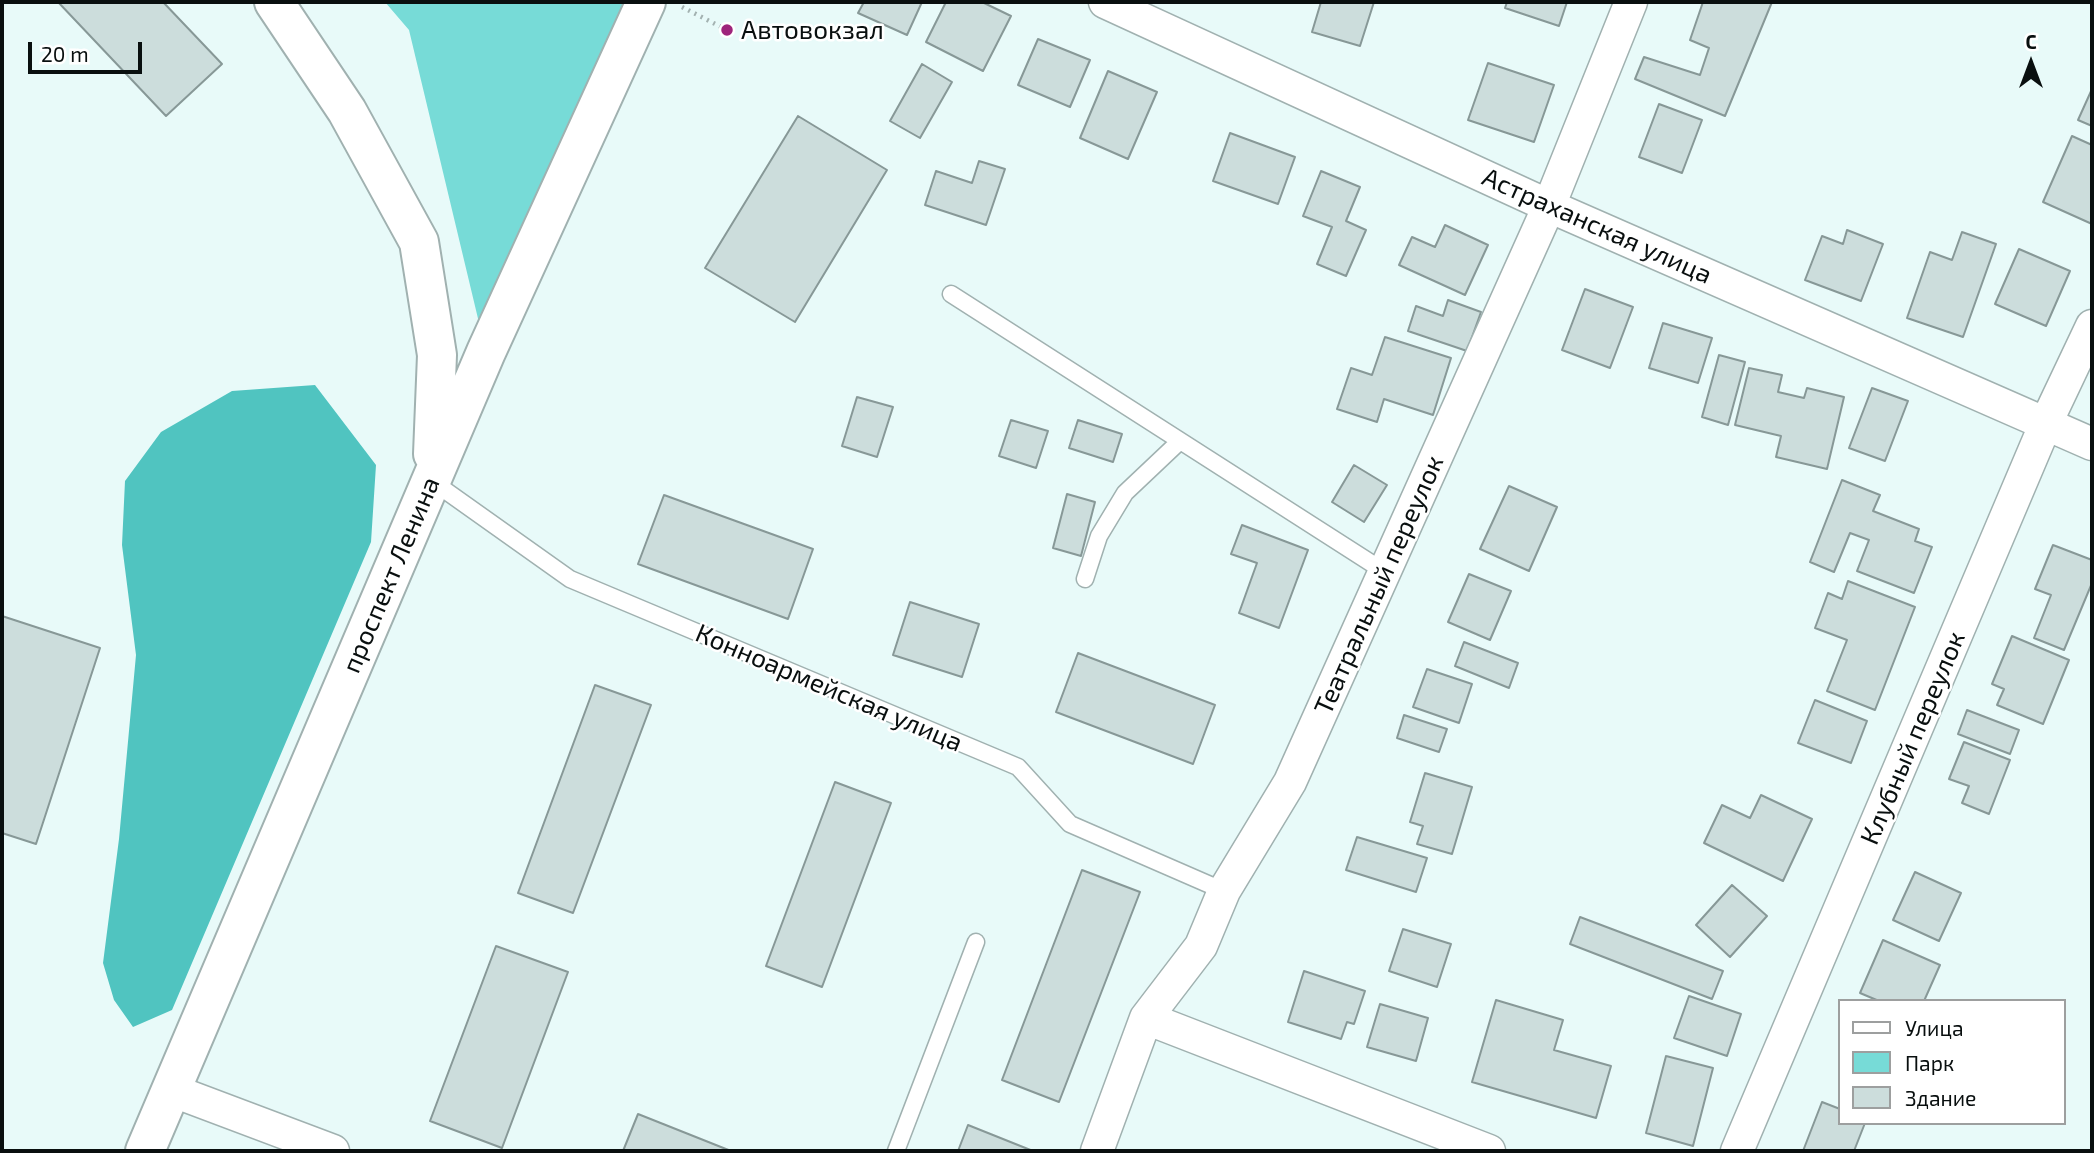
<!DOCTYPE html>
<meta charset="utf-8">
<style>
body{margin:0}
#map{position:relative;width:2094px;height:1153px;overflow:hidden;background:#e8faf9;font-family:"Exo 2",sans-serif}
canvas{display:block}
.frame{position:absolute;inset:0;border:4px solid #090f0f;pointer-events:none}
.legend{position:absolute;left:1838px;top:999px;width:228px;height:126px;box-sizing:border-box;background:#fff;border:2px solid #9d9f9f;margin:0;padding:9px 12px;list-style:none;font-size:21px;color:#090f0f}
.legend li{display:flex;align-items:center;gap:14px;height:35px}
.legend b{width:35px;border:2px solid #9d9f9f}
.north{position:absolute;left:1996px;top:28px;width:70px;height:70px;-webkit-text-stroke:5px #fff;paint-order:stroke;rotate:0deg;font-size:19px;font-weight:700;line-height:28px;text-align:center;color:#090f0f}
.north::after{content:'';display:block;margin:auto;width:24px;height:32px;background:#090f0f;clip-path:polygon(50% 0,100% 100%,50% 72%,0 100%)}
.scale{position:absolute;left:28px;top:42px;width:114px;height:32px;box-sizing:border-box;border:4px solid #090f0f;border-top:0;padding-left:9px;font-size:21px;line-height:24px;white-space:nowrap;color:#090f0f;-webkit-text-stroke:5px #fff;paint-order:stroke}
</style>
<div id="map">
<canvas width="2094" height="1153"></canvas>
<div class="frame"></div>
<ul class="legend">
<li><b style="height:9px;background:#fff"></b>Улица</li>
<li><b style="height:19px;background:#77dbd7"></b>Парк</li>
<li><b style="height:19px;background:#ccdddc"></b>Здание</li>
</ul>
<div class="north">С</div>
<div class="scale">20 m</div>
</div>
<script>
const ctx = document.querySelector('canvas').getContext('2d');
ctx.lineJoin = 'round';
function paint(path, color) { ctx.fillStyle = color; ctx.fill(path, 'evenodd'); }
const toPath = rows => new Path2D(rows.map(r => 'M' + r).join(''));
function stroke(path, color, width, dash) { ctx.strokeStyle = color; ctx.lineWidth = width; ctx.lineCap = dash ? 'butt' : 'round'; ctx.setLineDash(dash || []); ctx.stroke(path); }
function write(font, color, halo, rows, align = 'center') {
  ctx.font = font + ' "Exo 2",sans-serif'; ctx.lineWidth = 5; ctx.setLineDash([]); ctx.textBaseline = 'middle'; ctx.strokeStyle = halo; ctx.fillStyle = color; for (const [text, x, y, turn = 0] of rows) {
    ctx.save(); ctx.translate(x, y); ctx.rotate((+turn || 0) * Math.PI / 180); ctx.textAlign = isNaN(turn) ? turn : align; if (halo) ctx.strokeText(text, 0, 0); ctx.fillText(text, 0, 0); ctx.restore();
  }
}
paint(toPath([
 [385,2,646,2,486,352,409,30]
]), '#77dbd7');
paint(toPath([
 [315,385,376,465,371,542,172,1010,133,1027,114,1000,103,963,119,839,136,655,122,545,125,481,161,432,232,391]
]), '#50c4c0');
const building = toPath([
 [58,2,163,2,222,64,166,116,58,2],
 [864,2,922,2,907,35,858,13,864,2],
 [946,2,982,2,1011,16,983,71,926,42,946,2],
 [1321,2,1374,2,1360,46,1312,32,1321,2],
 [1507,2,1567,2,1559,26,1505,8,1507,2],
 [1703,2,1772,2,1725,116,1635,79,1644,57,1700,75,1709,48,1690,40,1703,2],
 [1038,39,1090,60,1070,107,1018,85,1038,39],
 [1488,63,1554,85,1534,142,1468,120,1488,63],
 [922,64,952,82,920,138,890,121,922,64],
 [1108,71,1157,92,1128,159,1080,138,1108,71],
 [2092,89,2092,126,2078,120,2092,89],
 [1659,104,1702,120,1682,173,1639,157,1659,104],
 [798,116,887,170,795,322,705,268,798,116],
 [1230,133,1295,157,1278,204,1213,181,1230,133],
 [2072,136,2092,145,2092,224,2043,202,2072,136],
 [979,161,1005,169,986,225,925,205,936,171,972,183,979,161],
 [1321,171,1360,187,1346,221,1366,230,1346,276,1317,264,1332,227,1303,216,1321,171],
 [1445,225,1488,245,1465,295,1399,265,1412,237,1435,247,1445,225],
 [1847,230,1883,244,1861,301,1805,280,1822,236,1843,244,1847,230],
 [1962,232,1996,244,1963,337,1907,318,1930,252,1952,260,1962,232],
 [2019,249,2070,271,2046,326,1995,304,2019,249],
 [1585,289,1633,307,1610,368,1562,350,1585,289],
 [1448,300,1481,312,1467,351,1408,331,1416,306,1443,316,1448,300],
 [1663,323,1712,338,1698,383,1649,368,1663,323],
 [1385,337,1451,358,1433,415,1384,399,1377,422,1337,409,1351,368,1372,375,1385,337],
 [1719,355,1745,362,1728,425,1702,417,1719,355],
 [1749,368,1782,375,1778,392,1804,398,1807,388,1844,397,1827,469,1776,457,1781,436,1735,425,1749,368],
 [1872,388,1908,401,1885,461,1849,448,1872,388],
 [857,397,893,407,877,457,842,446,857,397],
 [1011,420,1048,431,1036,468,999,456,1011,420],
 [1078,420,1122,434,1113,462,1069,448,1078,420],
 [1354,465,1387,485,1364,522,1332,502,1354,465],
 [1842,480,1880,495,1873,511,1919,529,1915,541,1932,547,1914,593,1857,571,1869,540,1850,533,1834,572,1810,562,1842,480],
 [1509,486,1557,507,1529,571,1480,549,1509,486],
 [1067,494,1095,502,1081,556,1053,548,1067,494],
 [664,495,813,549,788,619,638,564,664,495],
 [1242,525,1308,550,1279,628,1239,613,1257,563,1231,554,1242,525],
 [2053,545,2092,560,2092,583,2064,650,2034,638,2051,595,2035,589,2053,545],
 [1469,574,1511,591,1490,640,1448,622,1469,574],
 [1848,581,1915,607,1875,710,1827,691,1847,640,1815,628,1828,593,1842,599,1848,581],
 [910,602,979,624,962,677,893,655,910,602],
 [2,616,100,648,36,844,2,833,2,616],
 [2012,636,2069,660,2043,724,1997,705,2004,689,1992,684,2012,636],
 [1464,642,1518,663,1509,688,1455,666,1464,642],
 [1078,653,1215,705,1193,764,1056,712,1078,653],
 [1427,669,1472,684,1459,723,1413,707,1427,669],
 [595,685,651,705,573,913,518,893,595,685],
 [1815,700,1867,721,1851,763,1798,743,1815,700],
 [1967,710,2019,730,2010,754,1958,734,1967,710],
 [1404,715,1447,729,1439,752,1397,738,1404,715],
 [1964,742,2010,760,1989,814,1962,803,1969,786,1949,779,1964,742],
 [1425,773,1472,787,1452,854,1417,844,1423,826,1410,822,1425,773],
 [835,782,891,803,822,987,766,966,835,782],
 [1761,795,1812,819,1783,881,1704,843,1722,805,1750,818,1761,795],
 [1357,837,1427,858,1416,892,1346,870,1357,837],
 [1082,870,1140,892,1059,1102,1002,1080,1082,870],
 [1915,872,1961,893,1939,941,1893,920,1915,872],
 [1732,885,1767,916,1730,957,1696,925,1732,885],
 [1580,917,1723,971,1712,999,1570,944,1580,917],
 [1403,929,1451,944,1437,987,1389,971,1403,929],
 [1883,940,1940,965,1924,1001,1879,1001,1860,993,1883,940],
 [496,946,568,972,502,1148,430,1121,496,946],
 [1304,971,1365,991,1354,1024,1347,1022,1341,1039,1288,1022,1304,971],
 [1689,996,1741,1014,1727,1056,1674,1038,1689,996],
 [1496,1000,1563,1020,1554,1050,1611,1066,1596,1118,1472,1082,1496,1000],
 [1380,1004,1428,1018,1416,1061,1367,1047,1380,1004],
 [1666,1056,1713,1068,1693,1146,1646,1133,1666,1056],
 [1822,1102,1840,1109,1840,1123,1865,1123,1854,1151,1803,1151,1822,1102],
 [638,1114,731,1151,623,1151,638,1114],
 [968,1125,1033,1151,958,1151,968,1125]
]);
paint(building, '#ccdddc');
stroke(building, '#879897', 2);
const service = toPath([
 [951,294,1385,572],
 [432,481,570,579,1018,767,1070,824,1224,891],
 [1085,579,1099,536,1125,493,1180,441],
 [896,1151,976,942]
]);
const minor = toPath([
 [1105,2,1549,206,2092,444],
 [1146,1018,1489,1151],
 [171,1090,333,1151],
 [1097,1151,1146,1018,1201,946,1224,891,1290,782,1549,206,1631,2],
 [1737,1151,2046,423,2092,326]
]);
const secondary = toPath([
 [274,2,347,111,419,242,437,355,433,454],
 [145,1151,486,352,646,2]
]);
stroke(service, '#a0b1b0', 19);
stroke(minor, '#a0b1b0', 35);
stroke(secondary, '#a0b1b0', 42);
stroke(toPath([
 [682,7,727,30]
]), '#a3b2b1', 4.5, [2, 5]);
stroke(service, '#fff', 16);
stroke(minor, '#fff', 32);
stroke(secondary, '#fff', 38);
for (const [x, y, r, color] of [
 [727,30,7,"#9e247b"]
]) { const dot = new Path2D(); dot.arc(x, y, r, 0, 2 * Math.PI); ctx.fillStyle = color; ctx.fill(dot); stroke(dot, '#fff', 2.5); }
write('26px', '#090f0f', '#fff', [
 ["Автовокзал",741,30]
], 'left');
write('26px', '#090f0f', '#fff', [
 ["Астраханская улица",1597,226,24],
 ["проспект Ленина",391,575,-67],
 ["Театральный переулок",1379,585,-66],
 ["Конноармейская улица",829,688,23],
 ["Клубный переулок",1913,738,-67]
]);
</script>
